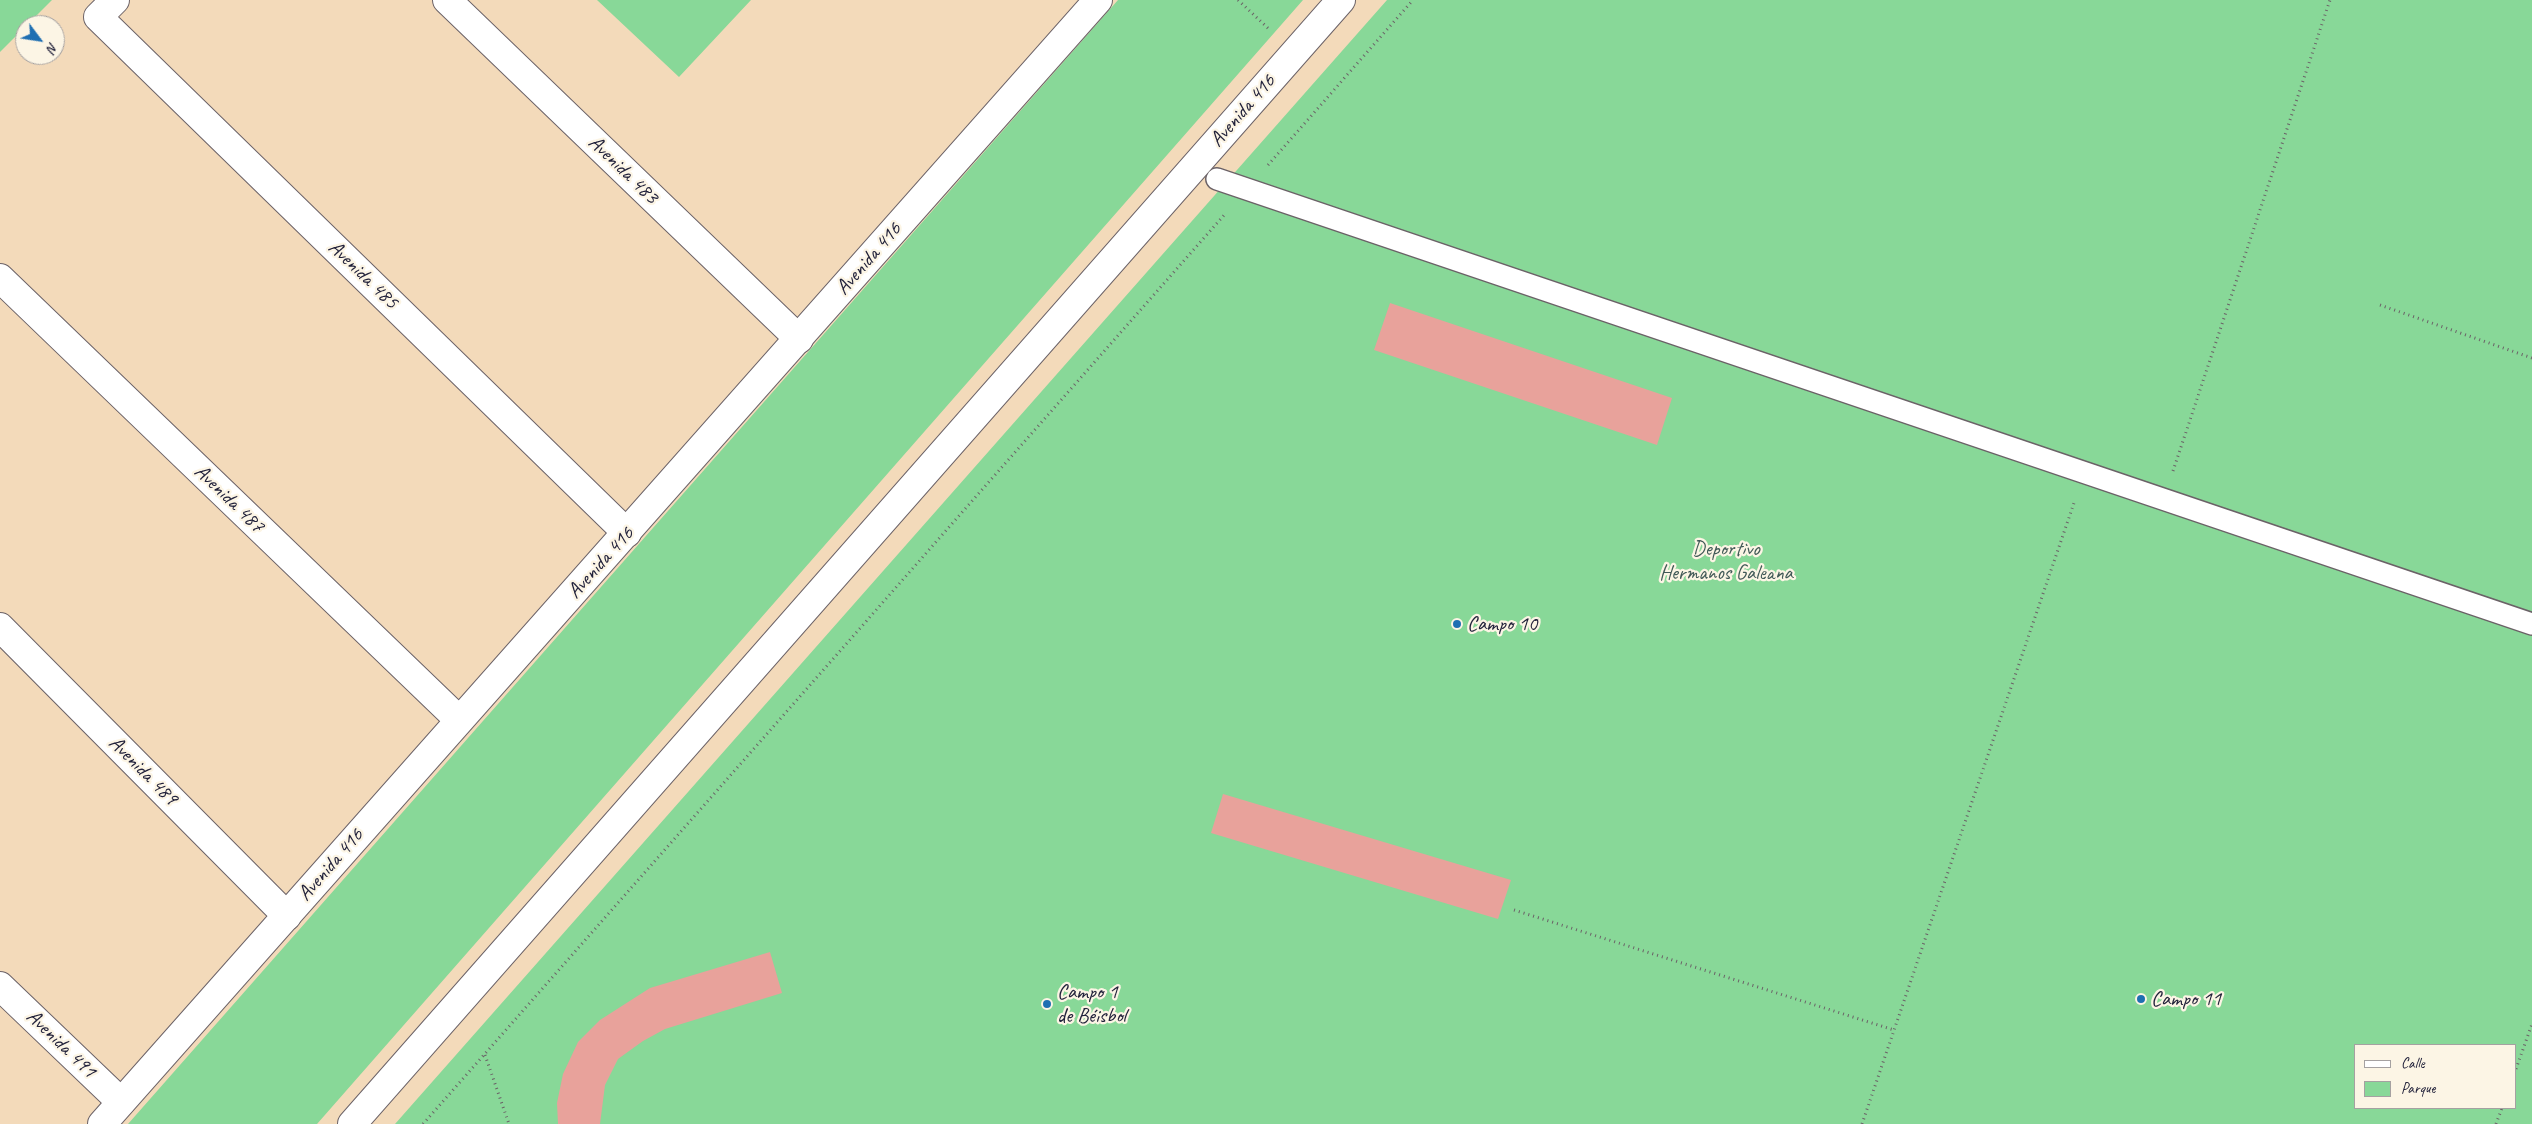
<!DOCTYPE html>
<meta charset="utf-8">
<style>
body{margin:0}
#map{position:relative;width:2532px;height:1124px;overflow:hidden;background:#f3daba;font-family:Caveat,sans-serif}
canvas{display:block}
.legend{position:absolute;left:2354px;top:1044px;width:162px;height:65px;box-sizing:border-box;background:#fcf5e5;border:1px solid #a5a1a1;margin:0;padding:6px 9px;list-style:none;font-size:15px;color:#22223b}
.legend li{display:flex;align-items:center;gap:10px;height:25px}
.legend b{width:25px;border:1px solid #a5a1a1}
.north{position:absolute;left:15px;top:15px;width:50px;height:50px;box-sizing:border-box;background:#fcf5e5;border:1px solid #a5a1a1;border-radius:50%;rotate:121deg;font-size:14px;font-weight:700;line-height:20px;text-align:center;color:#22223b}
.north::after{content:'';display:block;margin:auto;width:18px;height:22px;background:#1f6fb2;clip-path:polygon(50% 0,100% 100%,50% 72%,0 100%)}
</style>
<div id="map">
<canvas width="2532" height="1124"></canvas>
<ul class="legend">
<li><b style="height:6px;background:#fff"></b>Calle</li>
<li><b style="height:14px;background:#88d898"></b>Parque</li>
</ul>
<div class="north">N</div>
</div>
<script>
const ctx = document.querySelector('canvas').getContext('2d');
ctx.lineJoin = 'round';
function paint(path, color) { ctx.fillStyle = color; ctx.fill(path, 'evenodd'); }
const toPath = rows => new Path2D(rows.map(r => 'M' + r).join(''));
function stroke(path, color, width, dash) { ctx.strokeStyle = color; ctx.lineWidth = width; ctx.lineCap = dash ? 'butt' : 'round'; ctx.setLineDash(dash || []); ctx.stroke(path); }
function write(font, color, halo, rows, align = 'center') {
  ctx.font = font + ' Caveat,sans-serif'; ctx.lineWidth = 4.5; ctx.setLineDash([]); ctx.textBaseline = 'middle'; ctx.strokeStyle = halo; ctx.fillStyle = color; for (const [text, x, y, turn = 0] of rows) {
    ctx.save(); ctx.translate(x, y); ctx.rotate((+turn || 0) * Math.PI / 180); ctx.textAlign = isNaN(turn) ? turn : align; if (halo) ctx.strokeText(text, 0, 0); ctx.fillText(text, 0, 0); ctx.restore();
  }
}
paint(toPath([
 [0,0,52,0,0,52],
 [597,0,751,0,679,77],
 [1118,0,1303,0,317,1124,128,1124],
 [1387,0,2532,0,2532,1124,395,1124],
 [2356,1045,2516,1045,2516,1108,2356,1108]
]), '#88d898');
paint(toPath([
 [1390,303,1672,398,1657,445,1374,350],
 [1223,794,1511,880,1498,919,1211,833],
 [770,952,782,993,665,1029,643,1041,618,1059,605,1085,600,1124,558,1124,557,1103,563,1074,578,1042,600,1020,650,988]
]), '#e8a29b');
const pedestrian = toPath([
 [1217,179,2532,624]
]);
const minor = toPath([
 [115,0,98,17,627,533],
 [447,0,799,339],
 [0,278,459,720],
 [0,627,287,916],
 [0,986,121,1102]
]);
const tertiary = toPath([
 [102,1124,1098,0],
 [352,1124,1341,0]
]);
stroke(pedestrian, '#6b6267', 24);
stroke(minor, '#6b6267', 30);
stroke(tertiary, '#6b6267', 30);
stroke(toPath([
 [1238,0,1270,30],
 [1268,165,1413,0],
 [2380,305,2532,358],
 [2173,471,2330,0],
 [1514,910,1894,1030],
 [485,1055,509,1124],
 [2516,1069,2532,1024],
 [423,1124,1226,213],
 [1862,1124,2075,500],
 [2496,1124,2502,1108]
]), '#6b6267', 3, [1, 4]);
stroke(pedestrian, '#fff', 21);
stroke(minor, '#fff', 28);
stroke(tertiary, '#fff', 28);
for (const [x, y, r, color] of [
 [1457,624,5,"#1f6fb2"],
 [2141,999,5,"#1f6fb2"],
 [1047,1004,5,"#1f6fb2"]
]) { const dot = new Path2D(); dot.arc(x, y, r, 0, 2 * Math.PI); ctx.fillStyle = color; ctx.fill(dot); stroke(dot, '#fcf5e5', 2); }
write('21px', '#22223b', '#fcf5e5', [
 ["Avenida 416",1243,111,-49],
 ["Avenida 483",623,170,44],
 ["Avenida 416",869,259,-49],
 ["Avenida 485",363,275,44],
 ["Avenida 487",229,499,44],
 ["Avenida 416",601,563,-48],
 ["Avenida 489",143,771,45],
 ["Avenida 416",331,865,-49],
 ["Avenida 491",61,1044,44]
]);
write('21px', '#415957', '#fcf5e5', [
 ["Deportivo",1726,549],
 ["Hermanos Galeana",1726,573]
]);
write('21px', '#22223b', '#fcf5e5', [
 ["Campo 10",1467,624],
 ["Campo 1",1057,992],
 ["de Béisbol",1057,1016],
 ["Campo 11",2151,999]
], 'left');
</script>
